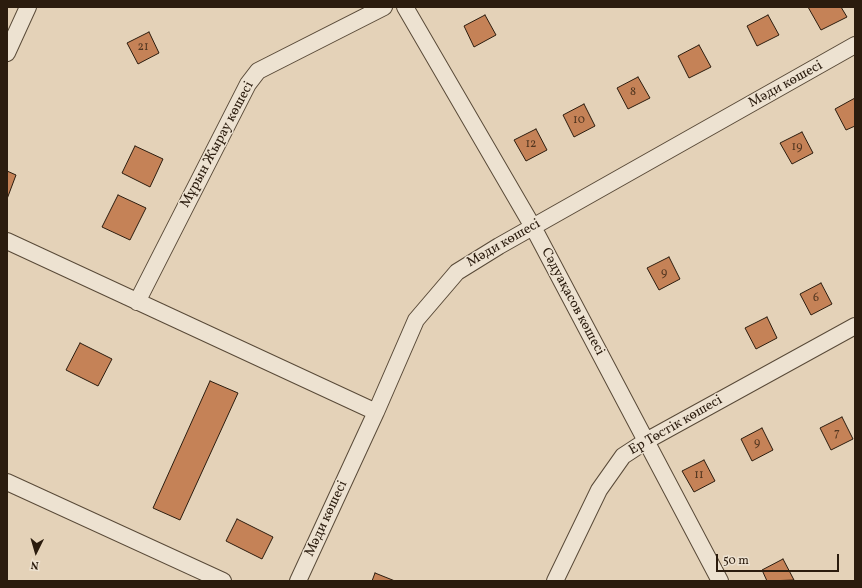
<!DOCTYPE html>
<meta charset="utf-8">
<style>
body{margin:0}
#map{position:relative;width:862px;height:588px;overflow:hidden;background:#e4d2b8;font-family:Vollkorn,serif}
canvas{display:block}
.frame{position:absolute;inset:0;border:8px solid #2b1c0e;pointer-events:none}
.north{position:absolute;left:16px;top:532px;width:40px;height:40px;-webkit-text-stroke:3px #ede2d1;paint-order:stroke;rotate:185deg;font-size:11px;font-weight:700;line-height:16px;text-align:center;color:#2b1c0e}
.north::after{content:'';display:block;margin:auto;width:14px;height:18px;background:#2b1c0e;clip-path:polygon(50% 0,100% 100%,50% 72%,0 100%)}
.scale{position:absolute;left:716px;top:554px;width:123px;height:18px;box-sizing:border-box;border:2px solid #2b1c0e;border-top:0;padding-left:5px;font-size:12px;line-height:14px;white-space:nowrap;color:#2b1c0e;-webkit-text-stroke:3px #ede2d1;paint-order:stroke}
</style>
<div id="map">
<canvas width="862" height="588"></canvas>
<div class="frame"></div>
<div class="north">N</div>
<div class="scale">50 m</div>
</div>
<script>
const ctx = document.querySelector('canvas').getContext('2d');
ctx.lineJoin = 'round';
function paint(path, color) { ctx.fillStyle = color; ctx.fill(path, 'evenodd'); }
const toPath = rows => new Path2D(rows.map(r => 'M' + r).join(''));
function stroke(path, color, width, dash) { ctx.strokeStyle = color; ctx.lineWidth = width; ctx.lineCap = dash ? 'butt' : 'round'; ctx.setLineDash(dash || []); ctx.stroke(path); }
function write(font, color, halo, rows, align = 'center') {
  ctx.font = font + ' Vollkorn,serif'; ctx.lineWidth = 3; ctx.setLineDash([]); ctx.textBaseline = 'middle'; ctx.strokeStyle = halo; ctx.fillStyle = color; for (const [text, x, y, turn = 0] of rows) {
    ctx.save(); ctx.translate(x, y); ctx.rotate((+turn || 0) * Math.PI / 180); ctx.textAlign = isNaN(turn) ? turn : align; if (halo) ctx.strokeText(text, 0, 0); ctx.fillText(text, 0, 0); ctx.restore();
  }
}
const building = toPath([
 [808,7,841,7,847,17,821,30,808,7],
 [485,15,496,35,474,47,464,26,485,15],
 [768,15,779,35,757,46,747,26,768,15],
 [149,32,159,53,138,64,127,43,149,32],
 [699,45,711,67,689,78,678,56,699,45],
 [638,77,650,98,628,109,617,88,638,77],
 [855,98,855,126,846,130,835,109,855,98],
 [584,104,595,126,574,137,563,115,584,104],
 [536,129,547,150,526,161,514,140,536,129],
 [802,132,813,153,792,164,780,143,802,132],
 [135,146,163,159,150,187,122,173,135,146],
 [7,171,16,175,7,199,7,171],
 [118,195,146,208,130,240,102,227,118,195],
 [669,257,680,279,659,290,647,268,669,257],
 [821,283,832,304,811,315,800,294,821,283],
 [767,317,777,338,756,349,745,328,767,317],
 [80,343,112,359,98,386,66,370,80,343],
 [210,381,238,393,180,520,153,508,210,381],
 [842,417,853,439,831,450,820,428,842,417],
 [762,428,773,450,752,461,741,439,762,428],
 [704,460,715,481,694,492,682,471,704,460],
 [237,519,273,537,262,559,226,541,237,519],
 [783,559,794,580,767,581,762,570,783,559],
 [375,573,395,581,372,581,375,573]
]);
paint(building, '#c58257');
stroke(building, '#2b1c0e', 1);
const minor = toPath([
 [405,7,533,227,720,581],
 [7,53,28,7],
 [7,241,376,412],
 [137,302,248,84,258,71,384,7],
 [7,482,223,581],
 [298,581,376,412,416,320,457,272,499,246,855,45],
 [555,581,599,490,623,456,646,441,855,326]
]);
stroke(minor, '#594a38', 18);
stroke(minor, '#ede2d1', 16);
write('12px', '#523620', null, [
 ["21",143,48],
 ["8",633,93],
 ["10",579,121],
 ["12",531,145],
 ["19",797,148],
 ["9",664,274],
 ["6",816,299],
 ["7",837,434],
 ["9",757,444],
 ["11",699,476]
]);
write('14px', '#2b1c0e', '#ede2d1', [
 ["Мәди көшесі",786,85,-29],
 ["Мұрын Жырау көшесі",218,145,-62],
 ["Мәди көшесі",504,244,-30],
 ["Сәдуақасов көшесі",572,302,62],
 ["Ер Төстік көшесі",676,426,-30],
 ["Мәди көшесі",327,519,-65]
]);
</script>
